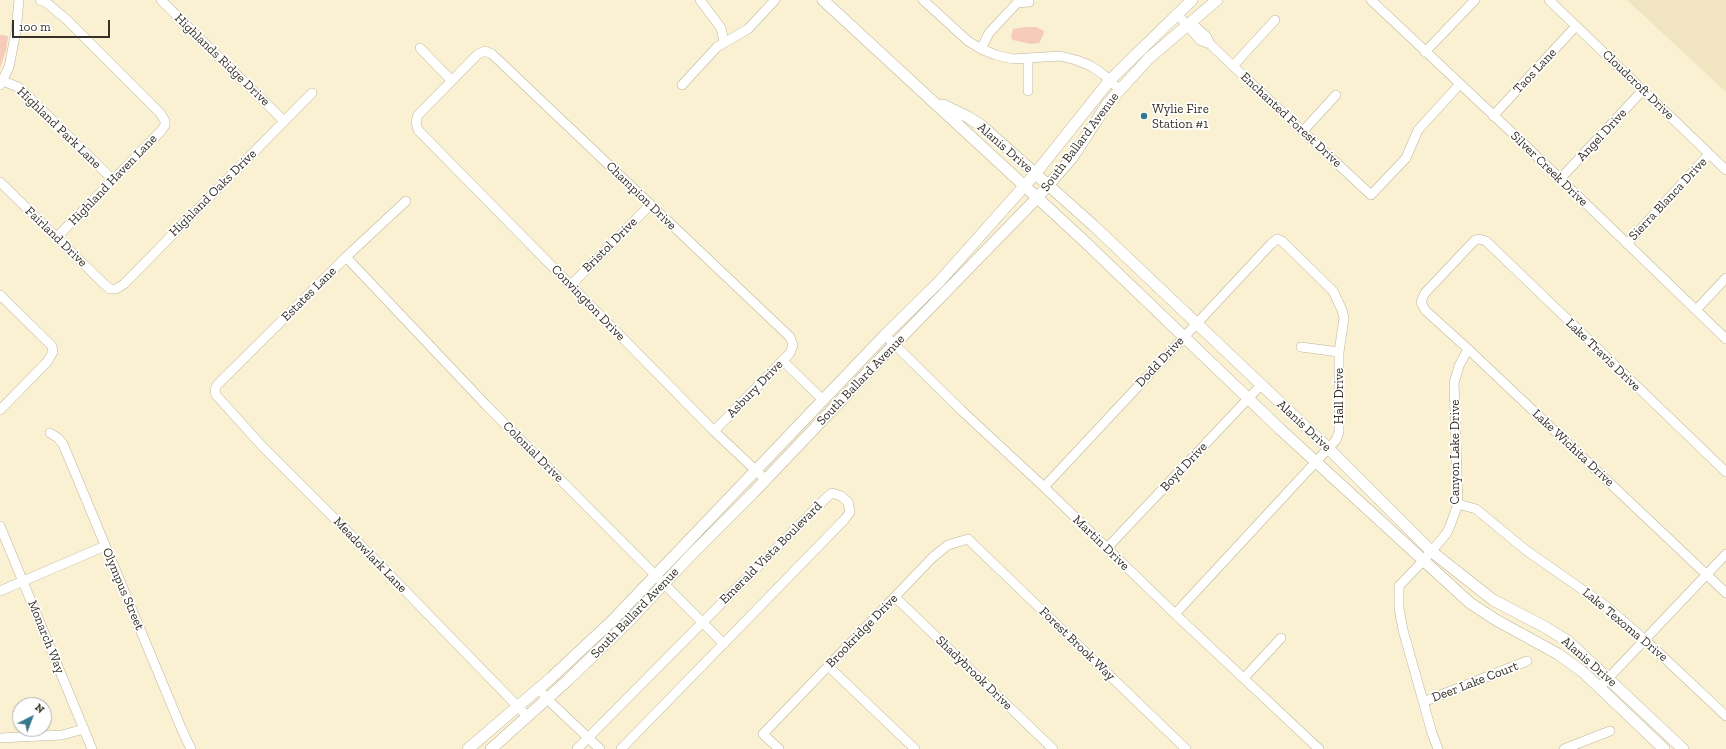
<!DOCTYPE html>
<style>
body{margin:0}
#map{position:relative;width:1726px;height:749px;overflow:hidden;background:#f9f1d2;font-family:"Zilla Slab",serif}
canvas{display:block}
.north{position:absolute;left:12px;top:697px;width:40px;height:40px;box-sizing:border-box;background:#fff;border:1px solid #aeada8;border-radius:50%;rotate:42deg;font-size:11px;font-weight:700;line-height:16px;text-align:center;color:#353126}
.north::after{content:'';display:block;margin:auto;width:14px;height:18px;background:#37778b;clip-path:polygon(50% 0,100% 100%,50% 72%,0 100%)}
.scale{position:absolute;left:12px;top:20px;width:98px;height:18px;box-sizing:border-box;border:2px solid #353126;border-top:0;padding-left:5px;font-size:12px;line-height:14px;white-space:nowrap;color:#353126;-webkit-text-stroke:3px #fff;paint-order:stroke}
</style>
<div id="map">
<canvas width="1726" height="749"></canvas>
<div class="north">N</div>
<div class="scale">100 m</div>
</div>
<script>
const ctx = document.querySelector('canvas').getContext('2d');
ctx.lineJoin = 'round';
function paint(path, color) { ctx.fillStyle = color; ctx.fill(path, 'evenodd'); }
const toPath = rows => new Path2D(rows.map(r => 'M' + r).join(''));
function stroke(path, color, width, dash) { ctx.strokeStyle = color; ctx.lineWidth = width; ctx.lineCap = dash ? 'butt' : 'round'; ctx.setLineDash(dash || []); ctx.stroke(path); }
function write(font, color, halo, rows, align = 'center') {
  ctx.font = font + ' "Zilla Slab",serif'; ctx.lineWidth = 3.5; ctx.setLineDash([]); ctx.textBaseline = 'middle'; ctx.strokeStyle = halo; ctx.fillStyle = color; for (const [text, x, y, turn = 0] of rows) {
    ctx.save(); ctx.translate(x, y); ctx.rotate((+turn || 0) * Math.PI / 180); ctx.textAlign = isNaN(turn) ? turn : align; if (halo) ctx.strokeText(text, 0, 0); ctx.fillText(text, 0, 0); ctx.restore();
  }
}
paint(toPath([
 [1627,0,1726,0,1726,92]
]), '#f0e5c0');
paint(toPath([
 [1025,27,1036,27,1044,31,1043,36,1039,43,1031,44,1013,40,1011,37,1013,29],
 [0,35,8,36,6,50,0,68]
]), '#f6cbba');
const minor = toPath([
 [40,0,47,3,66,19,160,113,165,121,165,125,161,131,57,237],
 [161,0,284,121],
 [700,0,721,28,724,42],
 [923,0,968,41,981,49,996,55,1013,59,1060,56,1076,60,1091,66,1104,75,1120,90],
 [1371,0,1523,143,1726,339],
 [1549,0,1726,170],
 [1177,14,1200,40,1210,44],
 [1189,25,1196,27,1206,36,1210,44,1233,66,1371,195,1406,158,1418,130,1459,85],
 [420,48,451,80],
 [981,49,989,33,1017,3,1029,2],
 [1425,52,1475,0],
 [1028,59,1028,91],
 [1233,66,1275,20],
 [3,81,18,87,27,95,113,180],
 [0,85,9,67,16,31,19,0],
 [682,85,717,47,748,29,775,0],
 [1493,116,1576,26],
 [1303,131,1336,95],
 [1560,179,1643,90],
 [0,182,104,284,110,289,116,289,124,284,312,93],
 [406,201,346,257,217,385,215,390,216,395,263,447,350,534,528,717],
 [1627,244,1709,154],
 [346,257,486,405,724,644],
 [571,285,650,205],
 [0,295,52,346,53,352,47,362,0,410],
 [1696,310,1726,278],
 [885,335,961,410,1044,487,1175,614,1319,749],
 [1301,347,1339,352],
 [783,361,823,400],
 [714,431,790,353,793,345,790,337,492,54,485,51,478,54,418,115,416,122,418,130,714,431,766,480],
 [50,433,58,438,63,444,182,730,191,749],
 [1726,472,1486,241,1479,239,1475,240,1425,293,1421,302,1425,310,1468,349,1726,593],
 [1044,487,1271,244,1277,239,1282,241,1333,291,1342,310,1344,318,1339,352,1339,432,1336,440,1175,614],
 [1458,504,1476,509,1527,551,1606,606,1644,639,1726,716],
 [0,526,92,749],
 [1107,548,1261,385],
 [0,591,105,546],
 [895,597,1053,749],
 [828,666,915,749],
 [1244,678,1281,638],
 [1600,687,1726,554],
 [539,688,545,697,600,749],
 [1423,702,1527,661],
 [0,738,62,735,84,729],
 [577,749,825,499,832,493,841,496,848,502,850,512,845,519,621,749],
 [779,749,763,734,933,557,948,545,968,539,1186,749],
 [1438,749,1432,733,1403,630,1399,608,1399,586,1423,561,1446,534,1450,526,1458,504,1454,383,1459,366,1468,349],
 [1564,749,1610,731]
]);
const major = toPath([
 [823,0,1082,239,1280,429,1470,603,1496,620,1558,654,1583,672,1664,749],
 [943,105,968,117,982,126,1094,226,1328,448,1431,551,1493,600,1545,627,1569,642,1683,749],
 [468,749,551,678,612,621,885,335,939,282,1035,174,1110,80,1192,0],
 [491,749,568,680,629,621,690,556,753,493,887,352,1037,198,1072,158,1108,103,1149,58,1217,0]
]);
stroke(minor, '#beb598', 10);
stroke(major, '#beb598', 12);
stroke(minor, '#fff', 9);
stroke(major, '#fff', 11);
for (const [x, y, r, color] of [
 [1144,116,4,"#37778b"]
]) { const dot = new Path2D(); dot.arc(x, y, r, 0, 2 * Math.PI); ctx.fillStyle = color; ctx.fill(dot); stroke(dot, '#fff', 1.5); }
write('13px', '#353126', '#fff', [
 ["Highlands Ridge Drive",222,60,44],
 ["Taos Lane",1535,71,-47],
 ["Cloudcroft Drive",1638,85,44],
 ["Enchanted Forest Drive",1291,120,43],
 ["Highland Park Lane",59,128,44],
 ["Angel Drive",1602,135,-47],
 ["South Ballard Avenue",1080,142,-53],
 ["Alanis Drive",1005,148,41],
 ["Silver Creek Drive",1549,169,44],
 ["Highland Haven Lane",113,180,-46],
 ["Highland Oaks Drive",213,193,-45],
 ["Champion Drive",641,196,44],
 ["Sierra Blanca Drive",1668,199,-47],
 ["Fairland Drive",56,237,44],
 ["Bristol Drive",610,245,-45],
 ["Estates Lane",309,294,-45],
 ["Convington Drive",588,303,46],
 ["Lake Travis Drive",1603,355,44],
 ["Dodd Drive",1160,362,-47],
 ["South Ballard Avenue",861,380,-46],
 ["Asbury Drive",755,389,-46],
 ["Hall Drive",1339,396,-90],
 ["Alanis Drive",1304,426,43],
 ["Lake Wichita Drive",1573,448,43],
 ["Colonial Drive",533,452,45],
 ["Canyon Lake Drive",1455,452,-90],
 ["Boyd Drive",1184,467,-47],
 ["Martin Drive",1101,543,44],
 ["Emerald Vista Boulevard",771,553,-45],
 ["Meadowlark Lane",370,555,46],
 ["Olympus Street",123,589,67],
 ["South Ballard Avenue",635,613,-46],
 ["Lake Texoma Drive",1625,625,40],
 ["Brookridge Drive",862,631,-46],
 ["Monarch Way",46,637,68],
 ["Forest Brook Way",1077,644,44],
 ["Alanis Drive",1589,662,41],
 ["Shadybrook Drive",974,673,44],
 ["Deer Lake Court",1475,682,-21]
]);
write('13px', '#353126', '#fff', [
 ["Wylie Fire",1152,109],
 ["Station #1",1152,124]
], 'left');
</script>
